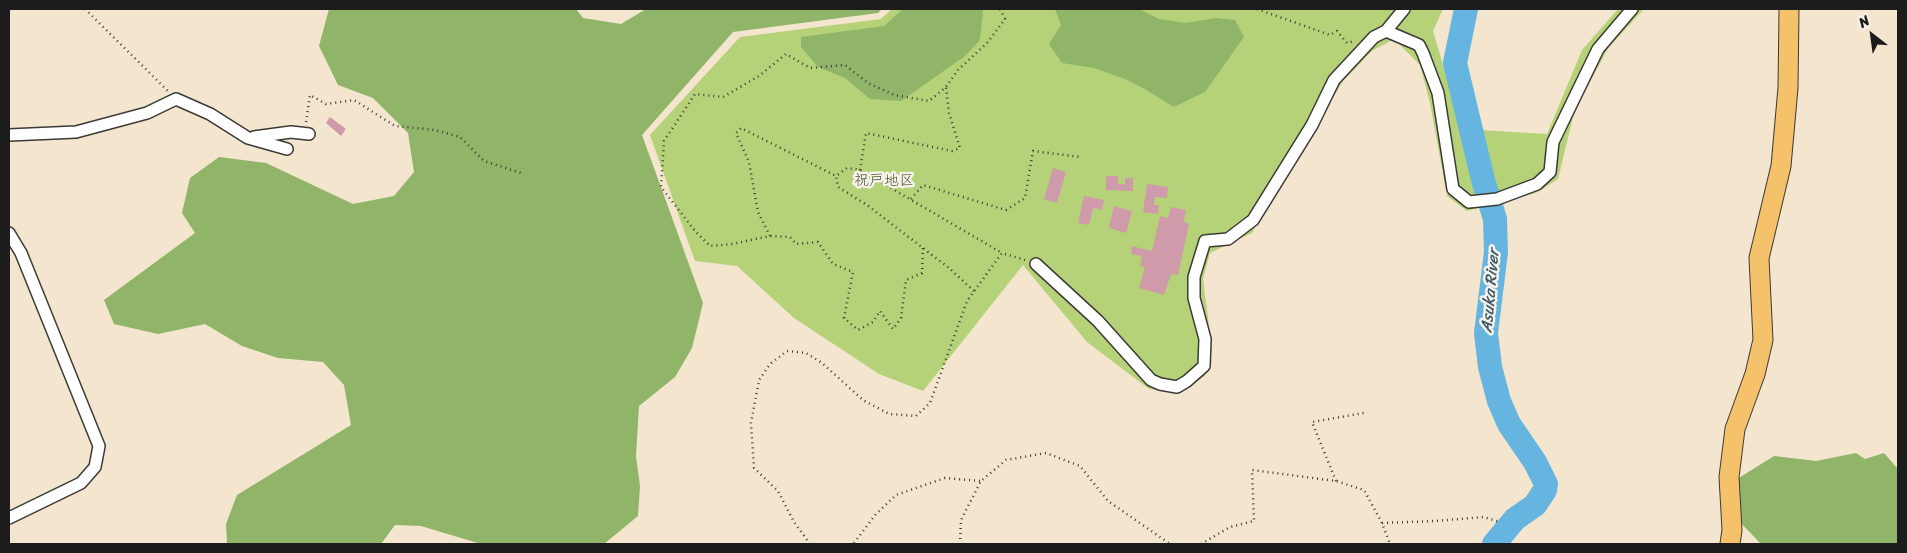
<!DOCTYPE html>
<meta charset="utf-8">
<style>
body{margin:0}
#map{position:relative;width:1907px;height:553px;overflow:hidden;background:#f4e5cf;font-family:Sriracha,sans-serif}
canvas{display:block}
.frame{position:absolute;inset:0;border:10px solid #1c1c1c;pointer-events:none}
.north{position:absolute;left:1847px;top:10px;width:50px;height:50px;-webkit-text-stroke:4px #f7f3e8;paint-order:stroke;rotate:330deg;font-size:14px;font-weight:700;line-height:20px;text-align:center;color:#1c1c1c}
.north::after{content:'';display:block;margin:auto;width:18px;height:22px;background:#1c1c1c;clip-path:polygon(50% 0,100% 100%,50% 72%,0 100%)}
</style>
<div id="map">
<canvas width="1907" height="553"></canvas>
<div class="frame"></div>
<div class="north">N</div>
</div>
<script>
const ctx = document.querySelector('canvas').getContext('2d');
ctx.lineJoin = 'round';
function paint(path, color) { ctx.fillStyle = color; ctx.fill(path, 'evenodd'); }
const toPath = rows => new Path2D(rows.map(r => 'M' + r).join(''));
function stroke(path, color, width, dash) { ctx.strokeStyle = color; ctx.lineWidth = width; ctx.lineCap = dash ? 'butt' : 'round'; ctx.setLineDash(dash || []); ctx.stroke(path); }
function write(font, color, halo, rows, align = 'center') {
  ctx.font = font + ' Sriracha,"Klee One",sans-serif'; ctx.lineWidth = 5; ctx.setLineDash([]); ctx.textBaseline = 'middle'; ctx.strokeStyle = halo; ctx.fillStyle = color; for (const [text, x, y, turn = 0] of rows) {
    ctx.save(); ctx.translate(x, y); ctx.rotate((+turn || 0) * Math.PI / 180); ctx.textAlign = isNaN(turn) ? turn : align; if (halo) ctx.strokeText(text, 0, 0); ctx.fillText(text, 0, 0); ctx.restore();
  }
}
paint(toPath([
 [892,9,1443,9,1433,31,1462,129,1547,134,1582,50,1618,9,1644,9,1609,47,1575,109,1558,179,1536,193,1467,211,1447,196,1430,103,1420,65,1394,39,1372,51,1343,81,1252,233,1210,253,1203,279,1212,349,1205,376,1180,392,1149,389,1087,342,1023,265,923,391,879,374,794,318,737,266,695,261,650,135,740,37,881,19]
]), '#b5d278');
paint(toPath([
 [329,9,576,9,583,18,621,24,646,9,882,9,878,13,733,32,642,135,703,303,692,348,675,377,639,406,636,456,640,486,638,516,604,544,481,544,421,526,395,525,381,544,227,544,226,524,237,495,351,425,344,385,323,362,278,358,242,346,205,324,158,334,114,324,104,300,195,233,182,213,190,178,219,157,266,163,353,204,394,196,414,172,408,133,373,98,338,85,319,46],
 [903,9,983,9,980,40,965,56,901,101,870,99,845,78,818,67,801,47,801,37,884,26],
 [1055,9,1139,9,1159,19,1185,23,1216,18,1235,20,1244,37,1205,92,1174,107,1143,88,1125,79,1094,68,1062,63,1049,44,1061,25],
 [1856,453,1865,459,1884,453,1898,469,1898,544,1761,544,1738,520,1734,481,1774,456,1816,461]
]), '#90b468');
stroke(toPath([
 [1466,9,1455,63,1483,180,1495,219,1496,252,1486,333,1490,367,1499,401,1509,424,1535,462,1546,484,1545,490,1535,505,1515,519,1494,544]
]), '#66b5e0', 24);
paint(toPath([
 [330,117,346,129,341,136,326,123],
 [1053,168,1066,172,1057,203,1044,199],
 [1106,176,1118,176,1118,184,1125,184,1125,178,1133,178,1133,191,1106,190],
 [1147,184,1168,187,1167,198,1155,197,1154,205,1159,205,1158,214,1143,212],
 [1084,196,1104,200,1102,210,1093,208,1089,225,1078,223],
 [1114,206,1132,211,1126,233,1109,228],
 [1171,207,1186,210,1184,222,1189,224,1178,275,1171,274,1164,295,1139,288,1145,267,1140,266,1142,256,1131,254,1132,246,1152,251,1160,216,1168,218]
]), '#cf9aaa');
const minor = toPath([
 [1386,31,1419,45,1423,53,1438,93,1453,189,1469,202,1497,199,1537,184,1550,172,1553,142,1598,49,1632,9],
 [9,135,76,132,147,113,176,99,210,114,248,138,287,149],
 [254,137,291,132,309,134],
 [9,233,21,253,99,446,95,467,81,483,9,518],
 [1036,264,1098,321,1151,380,1160,384,1177,387,1187,381,1204,366,1205,339,1194,298,1194,277,1205,241,1228,239,1253,220,1312,125,1334,80,1374,37,1386,31,1404,9]
]);
const primary = toPath([
 [1730,544,1732,530,1729,477,1735,429,1755,374,1763,340,1759,258,1781,166,1788,88,1789,9]
]);
stroke(minor, '#3c3a37', 14);
stroke(primary, '#3c3a37', 21);
stroke(toPath([
 [85,9,168,91],
 [1257,9,1330,35,1337,31,1347,43,1354,41],
 [306,122,310,95,326,104,354,100,395,126,435,130,460,137,484,161,521,173],
 [860,170,866,133,952,151,960,148,949,113,946,87],
 [911,199,923,185,1006,210,1025,198,1033,151,1081,157],
 [770,236,758,212,749,162,736,133,741,128,836,176],
 [923,248,922,273,906,280,901,318,893,329,880,311,873,322,858,330,844,318,853,272,833,264,818,242,796,244,790,237,770,236,732,244,710,246,695,231,661,187,664,141,695,94,723,97,759,76,786,54,810,68,845,65,868,83,894,95,929,101,946,87,958,70,988,42,1005,19,1000,9],
 [974,291,949,268,867,205,838,187,836,176,847,168,860,170,1002,253],
 [1336,481,1312,422,1364,413],
 [1382,523,1435,521,1484,517,1499,522],
 [854,543,876,514,896,495,945,478,981,481],
 [810,544,794,522,778,491,754,468,751,423,759,380,770,364,787,351,806,353,822,363,863,400,889,414,916,416,930,403,967,301,1002,253,1025,260],
 [960,544,961,520,981,481,1006,460,1046,453,1080,466,1108,501,1170,544],
 [1201,544,1230,527,1254,521,1252,470,1336,481,1364,490,1382,523,1390,544]
]), '#3c3a37', 2.5, [1, 4]);
stroke(minor, '#fff', 11);
stroke(primary, '#f5c16b', 19);
write('15px', '#4a5338', '#f7f3e8', [
 ["祝戸地区",884,181]
]);
write('italic 16px', '#3a596a', '#f7f3e8', [
 ["Asuka River",1491,291,-85]
]);
</script>
